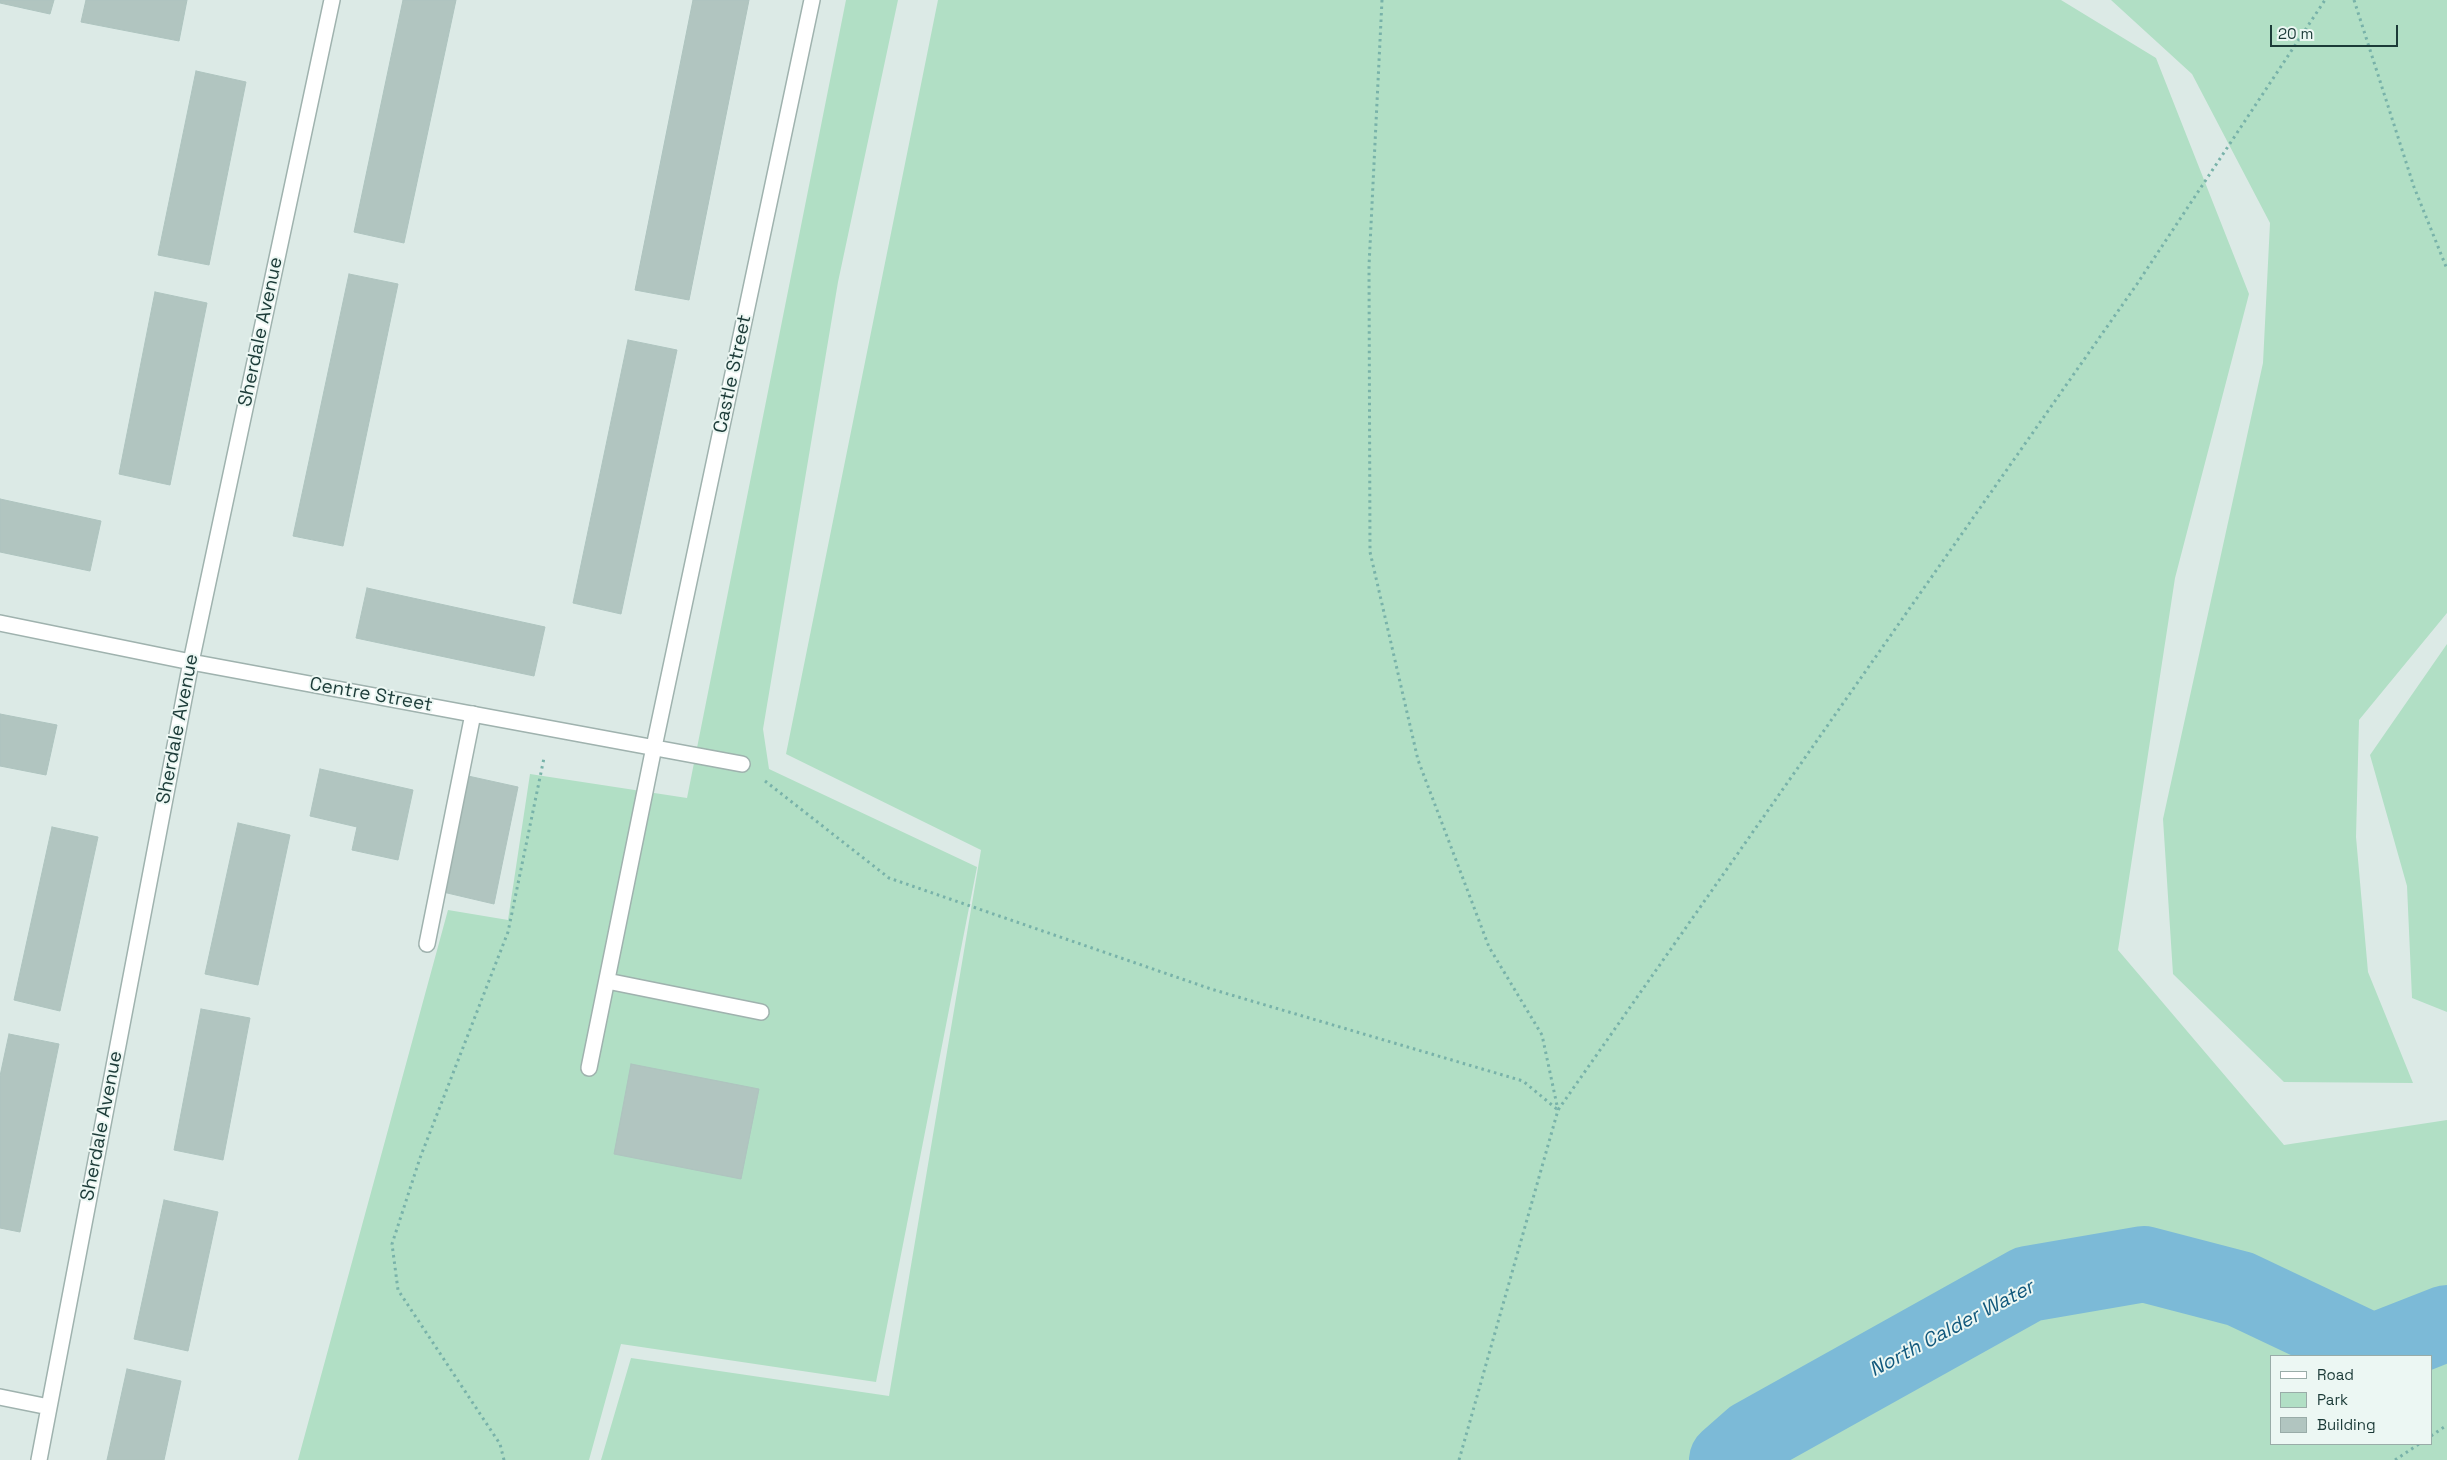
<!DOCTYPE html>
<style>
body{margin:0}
#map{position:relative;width:2447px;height:1460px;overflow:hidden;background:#dceae6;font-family:"Space Grotesk",sans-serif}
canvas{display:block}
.legend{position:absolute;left:2270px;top:1355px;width:162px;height:90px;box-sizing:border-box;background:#ecf7f3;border:1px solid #99aca8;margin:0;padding:6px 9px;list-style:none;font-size:15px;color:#1c3b38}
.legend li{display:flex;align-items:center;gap:10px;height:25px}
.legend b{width:25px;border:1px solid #99aca8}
.scale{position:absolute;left:2270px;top:25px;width:128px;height:22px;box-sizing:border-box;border:2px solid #1c3b38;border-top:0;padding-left:6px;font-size:15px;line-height:18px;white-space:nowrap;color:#1c3b38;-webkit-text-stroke:4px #ecf7f3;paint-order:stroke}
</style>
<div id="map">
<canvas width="2447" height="1460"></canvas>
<ul class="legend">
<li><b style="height:6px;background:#fff"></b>Road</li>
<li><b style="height:14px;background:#b1dfc5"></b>Park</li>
<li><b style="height:14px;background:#b1c5c0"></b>Building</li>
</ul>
<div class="scale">20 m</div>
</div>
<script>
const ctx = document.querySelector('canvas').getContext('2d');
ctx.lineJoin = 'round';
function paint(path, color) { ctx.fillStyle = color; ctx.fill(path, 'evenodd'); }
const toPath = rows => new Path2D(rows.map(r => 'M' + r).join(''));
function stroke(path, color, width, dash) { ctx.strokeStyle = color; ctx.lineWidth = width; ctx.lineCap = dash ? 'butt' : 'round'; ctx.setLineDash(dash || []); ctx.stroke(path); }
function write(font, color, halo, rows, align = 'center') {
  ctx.font = font + ' "Space Grotesk",sans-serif'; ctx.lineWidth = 4; ctx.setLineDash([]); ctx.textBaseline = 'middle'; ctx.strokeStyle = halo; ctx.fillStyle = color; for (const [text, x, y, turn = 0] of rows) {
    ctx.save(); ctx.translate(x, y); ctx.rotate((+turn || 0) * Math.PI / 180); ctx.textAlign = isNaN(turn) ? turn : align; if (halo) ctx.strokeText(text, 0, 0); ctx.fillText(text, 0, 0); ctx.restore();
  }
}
paint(toPath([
 [846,0,898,0,838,282,763,729,769,769,977,867,876,1382,621,1344,589,1460,298,1460,448,910,508,920,530,774,687,798],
 [938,0,2061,0,2156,58,2249,294,2175,578,2118,950,2284,1145,2447,1120,2447,1460,601,1460,631,1358,889,1396,981,850,786,754],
 [2271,1356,2431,1356,2431,1444,2271,1444],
 [2111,0,2447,0,2447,613,2359,720,2356,837,2368,972,2413,1083,2284,1082,2173,974,2163,819,2263,363,2270,223,2192,74],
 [2447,644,2447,1012,2412,998,2407,886,2370,755]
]), '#b1dfc5');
stroke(toPath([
 [1727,1460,1752,1438,2028,1284,2144,1264,2240,1289,2373,1352,2447,1323]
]), '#7cbad7', 76);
const building = toPath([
 [0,0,54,0,50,14,0,3,0,0],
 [86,0,187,0,179,41,81,22,86,0],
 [403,0,456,0,404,243,354,232,403,0],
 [693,0,749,0,689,300,635,290,693,0],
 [196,71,246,82,209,265,158,255,196,71],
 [349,274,398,284,343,546,293,536,349,274],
 [155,292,207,303,170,485,119,474,155,292],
 [628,340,677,350,621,614,573,603,628,340],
 [0,499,101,521,90,571,0,552,0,499],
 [367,588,545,627,534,676,356,638,367,588],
 [0,714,57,725,46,775,0,766,0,714],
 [320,769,413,790,398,860,352,850,357,827,310,816,320,769],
 [468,776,518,787,494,904,443,892,468,776],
 [238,823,290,835,258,985,205,974,238,823],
 [52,827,98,837,60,1011,14,1000,52,827],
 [201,1009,250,1018,223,1160,174,1150,201,1009],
 [9,1034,59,1044,20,1232,0,1228,0,1076,9,1034],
 [631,1064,759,1089,741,1179,614,1154,631,1064],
 [164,1200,218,1212,188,1351,134,1339,164,1200],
 [127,1369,181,1381,164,1460,107,1460,127,1369]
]);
paint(building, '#b1c5c0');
stroke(building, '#aec4bf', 1);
const service = toPath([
 [427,944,473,714],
 [607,981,761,1012],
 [589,1068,654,747]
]);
const minor = toPath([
 [0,623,191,662,742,764],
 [654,747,812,0],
 [0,1397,49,1407],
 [39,1460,191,662,332,0]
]);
stroke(service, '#9fb2ae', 18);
stroke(minor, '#9fb2ae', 18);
stroke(toPath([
 [1382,0,1369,266,1370,552,1418,760,1489,947,1542,1035,1558,1110],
 [2354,0,2414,187,2447,269],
 [765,781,889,878,1211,989,1523,1081,1558,1110],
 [2431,1436,2447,1425],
 [504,1460,500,1444,398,1290,392,1244,420,1158,508,932,544,758],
 [1459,1460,1558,1110,2137,284,2325,0],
 [2395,1460,2419,1444]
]), '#78b2a9', 3, [2.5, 4]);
stroke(service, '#fff', 15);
stroke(minor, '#fff', 15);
write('19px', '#1c3b38', '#ecf7f3', [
 ["Sherdale Avenue",261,332,-78],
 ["Castle Street",733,374,-78],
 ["Centre Street",371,695,10],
 ["Sherdale Avenue",178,729,-79],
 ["Sherdale Avenue",102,1126,-79]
]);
write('italic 20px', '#11587c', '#ecf7f3', [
 ["North Calder Water",1952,1329,-28]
]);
</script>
